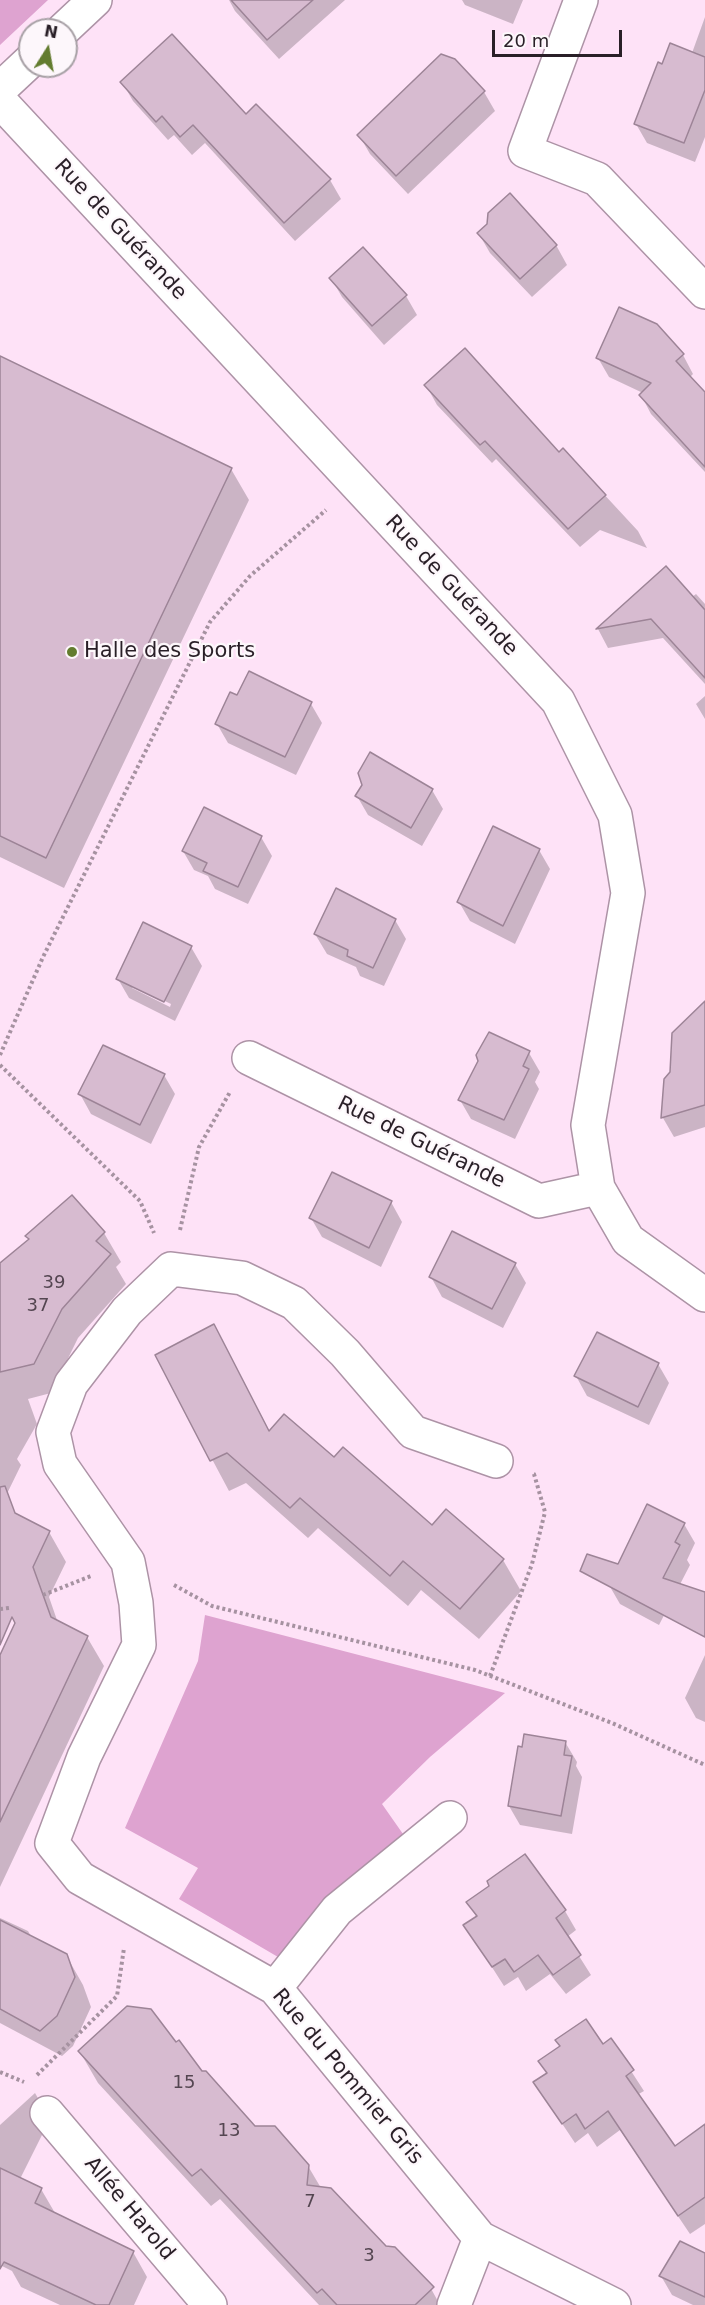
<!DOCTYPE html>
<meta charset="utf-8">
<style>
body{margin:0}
#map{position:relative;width:705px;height:2305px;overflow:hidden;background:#fee2f7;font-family:"DejaVu Sans",sans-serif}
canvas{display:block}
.north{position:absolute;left:18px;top:18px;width:60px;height:60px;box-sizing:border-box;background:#fdf7fb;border:2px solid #a8a1a6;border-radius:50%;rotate:11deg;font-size:16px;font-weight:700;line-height:24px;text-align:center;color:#291f27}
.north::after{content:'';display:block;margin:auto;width:21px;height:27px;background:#637c2f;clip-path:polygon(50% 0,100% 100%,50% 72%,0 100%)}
.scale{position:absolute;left:492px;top:30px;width:130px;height:27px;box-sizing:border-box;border:3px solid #291f27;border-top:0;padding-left:8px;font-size:18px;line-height:21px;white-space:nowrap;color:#291f27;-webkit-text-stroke:4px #fdf7fb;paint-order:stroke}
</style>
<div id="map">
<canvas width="705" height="2305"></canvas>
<div class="north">N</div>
<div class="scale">20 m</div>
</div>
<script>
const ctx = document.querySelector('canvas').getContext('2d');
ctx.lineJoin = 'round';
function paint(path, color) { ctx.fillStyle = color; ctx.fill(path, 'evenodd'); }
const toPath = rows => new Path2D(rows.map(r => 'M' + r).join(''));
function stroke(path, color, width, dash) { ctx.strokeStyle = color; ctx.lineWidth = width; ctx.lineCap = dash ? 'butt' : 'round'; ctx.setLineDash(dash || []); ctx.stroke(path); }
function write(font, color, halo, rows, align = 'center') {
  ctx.font = font + ' "DejaVu Sans",sans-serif'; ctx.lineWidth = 4.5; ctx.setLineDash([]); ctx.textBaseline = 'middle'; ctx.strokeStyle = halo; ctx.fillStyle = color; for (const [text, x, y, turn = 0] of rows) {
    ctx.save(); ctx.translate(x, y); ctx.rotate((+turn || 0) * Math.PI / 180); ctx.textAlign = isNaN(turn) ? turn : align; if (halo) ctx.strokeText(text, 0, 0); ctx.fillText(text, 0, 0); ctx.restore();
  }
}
paint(toPath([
 [0,0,48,0,0,45],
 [205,1615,505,1693,430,1757,382,1804,403,1834,402,1846,334,1897,278,1957,179,1899,198,1868,125,1828,198,1661]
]), '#dea3d0');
paint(toPath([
 [229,0,345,0,279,59,235,11],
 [462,0,523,0,513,24,465,5],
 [705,17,705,137,695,162,647,143,636,124,692,53],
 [122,82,246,116,330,180,341,199,295,241,205,143,192,155,174,135,168,140,133,101],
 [484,92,495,111,408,194,370,154,359,135],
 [479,234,556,245,567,265,532,297,490,253],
 [331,278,406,296,417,315,384,345,342,297],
 [683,355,693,374,690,377,705,393,705,472,651,414,641,395,643,393,609,377,598,358],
 [0,358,231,469,249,500,64,888,0,857],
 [426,385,559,454,563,450,638,531,647,548,600,530,580,547,496,459,492,463,437,405],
 [666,568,692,597,696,594,705,604,705,684,663,638,608,648,598,629],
 [705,696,705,719,696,704],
 [237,697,311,704,322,723,296,775,228,743,217,724],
 [432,790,443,809,422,846,368,815,357,796],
 [261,837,272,856,248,904,215,889,208,876,194,870,183,851],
 [539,850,550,869,515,944,470,921,459,902],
 [395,920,406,939,384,986,360,976,356,967,327,954,315,934],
 [191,947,202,966,175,1021,129,998,118,979],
 [132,985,171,1004,170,1007,132,988],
 [705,1003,705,1127,674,1137,663,1118,665,1079,672,1073],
 [529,1053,540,1072,535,1082,539,1089,515,1139,471,1119,460,1100],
 [164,1075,175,1094,151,1144,91,1114,80,1094],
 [391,1202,402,1222,381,1267,322,1237,311,1218],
 [104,1233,121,1262,116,1267,126,1284,78,1338,51,1393,28,1399,37,1424,17,1459,21,1465,0,1508,49,1532,66,1562,49,1597,58,1623,87,1637,104,1666,0,1887,0,1658,16,1624,13,1615,0,1608,0,1265,30,1240,27,1236],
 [515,1264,526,1283,503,1328,442,1297,431,1277],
 [214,1326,270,1432,334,1460,432,1527,503,1560,521,1591,479,1639,421,1590,408,1606,318,1528,308,1538,246,1483,229,1491,157,1356],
 [658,1364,669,1383,649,1425,587,1396,576,1376],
 [684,1524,695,1543,687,1560,690,1565,659,1625,620,1604,609,1585],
 [705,1655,705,1722,696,1718,685,1698],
 [565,1742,577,1762,576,1766,582,1777,572,1834,520,1825,509,1806],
 [525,1856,565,1911,576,1930,567,1937,591,1975,566,1994,550,1974,526,1991,518,1977,504,1986,465,1925,477,1918,468,1902,491,1887],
 [0,1918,28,1931,32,1938,66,1955,83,1985,91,2007,73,2046,62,2056,0,2023],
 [611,2040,644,2091,637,2095,674,2148,705,2146,705,2224,690,2234,620,2130,597,2147,588,2133,575,2143,547,2101,548,2074,540,2062,561,2047,557,2041,602,2046],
 [176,2044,254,2127,308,2166,321,2188,429,2285,440,2305,319,2305,220,2199,211,2206,98,2083,80,2052],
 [35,2093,50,2119,20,2179,41,2189,55,2213,133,2252,147,2277,134,2305,60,2305,21,2287,12,2271,0,2265,0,2125],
 [705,2255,705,2305,693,2305,672,2295,661,2276]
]), '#0003');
const building = toPath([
 [231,0,313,0,267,40,231,0],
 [172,34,246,114,256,104,331,179,284,223,193,125,180,137,162,116,156,122,120,82,172,34],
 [670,43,705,57,705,90,684,143,634,124,658,62,662,64,670,43],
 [441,54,455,59,485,91,396,176,357,135,441,54],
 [510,193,557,245,520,279,477,233,487,224,488,213,510,193],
 [363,247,407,295,372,326,329,278,363,247],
 [619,307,657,324,684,354,676,361,705,392,705,467,639,395,651,383,596,358,619,307],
 [465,348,559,452,563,448,606,495,568,529,485,441,480,445,424,385,465,348],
 [0,356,232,468,46,858,0,836,0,356],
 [666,566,705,610,705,678,651,619,596,629,666,566],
 [249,671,312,702,285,757,215,724,230,692,237,695,249,671],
 [370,752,433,789,411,828,355,796,362,785,358,773,370,752],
 [204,807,262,836,238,887,203,871,207,863,182,851,204,807],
 [493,826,540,849,503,926,457,902,493,826],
 [336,888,396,919,373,968,347,956,348,950,314,934,336,888],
 [143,922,192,946,164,1002,116,979,143,922],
 [705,1001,705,1105,661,1118,664,1079,670,1072,672,1033,705,1001],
 [489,1032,530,1051,523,1066,529,1069,504,1120,458,1100,478,1061,476,1055,489,1032],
 [103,1045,165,1074,140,1125,78,1094,103,1045],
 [332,1172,392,1201,369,1248,309,1218,332,1172],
 [72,1195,105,1232,96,1241,111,1254,62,1309,34,1364,0,1372,0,1263,29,1239,25,1236,72,1195],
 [452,1231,516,1263,492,1309,429,1277,452,1231],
 [214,1324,269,1431,284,1414,334,1457,343,1447,432,1525,446,1509,504,1559,460,1609,403,1561,390,1576,300,1498,290,1508,227,1453,210,1461,155,1355,214,1324],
 [597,1332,659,1363,638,1407,574,1376,597,1332],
 [5,1486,15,1513,50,1531,33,1567,51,1617,88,1636,0,1822,0,1655,15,1623,12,1617,0,1645,0,1487,5,1486],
 [647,1504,685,1523,675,1542,680,1545,663,1578,705,1592,705,1637,580,1571,587,1554,618,1564,647,1504],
 [524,1734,566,1741,564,1755,572,1756,561,1816,508,1806,518,1746,522,1747,524,1734],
 [525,1854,566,1910,556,1918,581,1955,553,1975,538,1955,514,1972,505,1959,492,1967,463,1925,477,1916,466,1902,489,1886,487,1881,525,1854],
 [0,1920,67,1954,75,1977,57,2016,40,2031,0,2009,0,1920],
 [127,2006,151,2009,176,2042,179,2040,202,2071,206,2071,255,2126,275,2126,309,2165,307,2185,331,2188,386,2246,395,2247,434,2287,415,2305,337,2305,322,2289,317,2293,201,2169,192,2176,78,2051,127,2006],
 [586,2019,603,2044,611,2038,634,2070,626,2076,675,2146,705,2124,705,2197,678,2216,608,2111,585,2129,576,2114,562,2124,533,2082,547,2073,538,2061,560,2046,555,2040,586,2019],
 [0,2168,42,2188,35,2203,134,2251,109,2305,96,2305,4,2262,0,2269,0,2168],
 [680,2241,705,2253,705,2297,659,2276,680,2241]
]);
paint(building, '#d7bbd0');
stroke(building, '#9d8497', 1.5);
const minor = toPath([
 [581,0,525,151,597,179,705,292],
 [63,30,95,0],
 [0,89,30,61],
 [0,101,558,701,615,815,628,893,588,1125,598,1188,628,1240,705,1295],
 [249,1058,539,1201,598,1188],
 [275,1988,337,1910,450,1818],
 [47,2113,210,2305],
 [480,2238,614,2305],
 [454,2305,480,2238,275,1988,80,1878,52,1843,84,1757,139,1645,136,1603,128,1562,60,1464,53,1432,71,1384,127,1311,171,1269,242,1278,294,1303,345,1353,413,1432,496,1461]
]);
stroke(minor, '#ad93a6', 36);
stroke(toPath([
 [0,1055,43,957,210,622,250,576,326,510],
 [0,1065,140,1201,154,1233],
 [180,1230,199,1147,230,1092],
 [174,1585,212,1606,475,1670,612,1723,705,1765],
 [43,1595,91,1576],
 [0,1609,9,1608],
 [490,1676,532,1564,545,1512,534,1474,532,1473],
 [0,2072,24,2082],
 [37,2075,117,1996,124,1948]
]), '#a692a1', 4, [3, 3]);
stroke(minor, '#fff', 33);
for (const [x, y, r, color] of [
 [72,652,6,"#637c2f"]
]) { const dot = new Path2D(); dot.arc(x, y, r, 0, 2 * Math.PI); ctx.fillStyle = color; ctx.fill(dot); stroke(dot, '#fdf7fb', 2); }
write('18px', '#544651', null, [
 ["39",54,1283],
 ["37",38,1306],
 ["15",184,2083],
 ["13",229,2131],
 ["7",310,2202],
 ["3",369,2256]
]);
write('21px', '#291f27', '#fdf7fb', [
 ["Rue de Guérande",120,230,47],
 ["Rue de Guérande",451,586,47],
 ["Rue de Guérande",421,1143,26],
 ["Rue du Pommier Gris",347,2077,50],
 ["Allée Harold",129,2209,50]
]);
write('21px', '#291f27', '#fdf7fb', [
 ["Halle des Sports",84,652]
], 'left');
</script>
